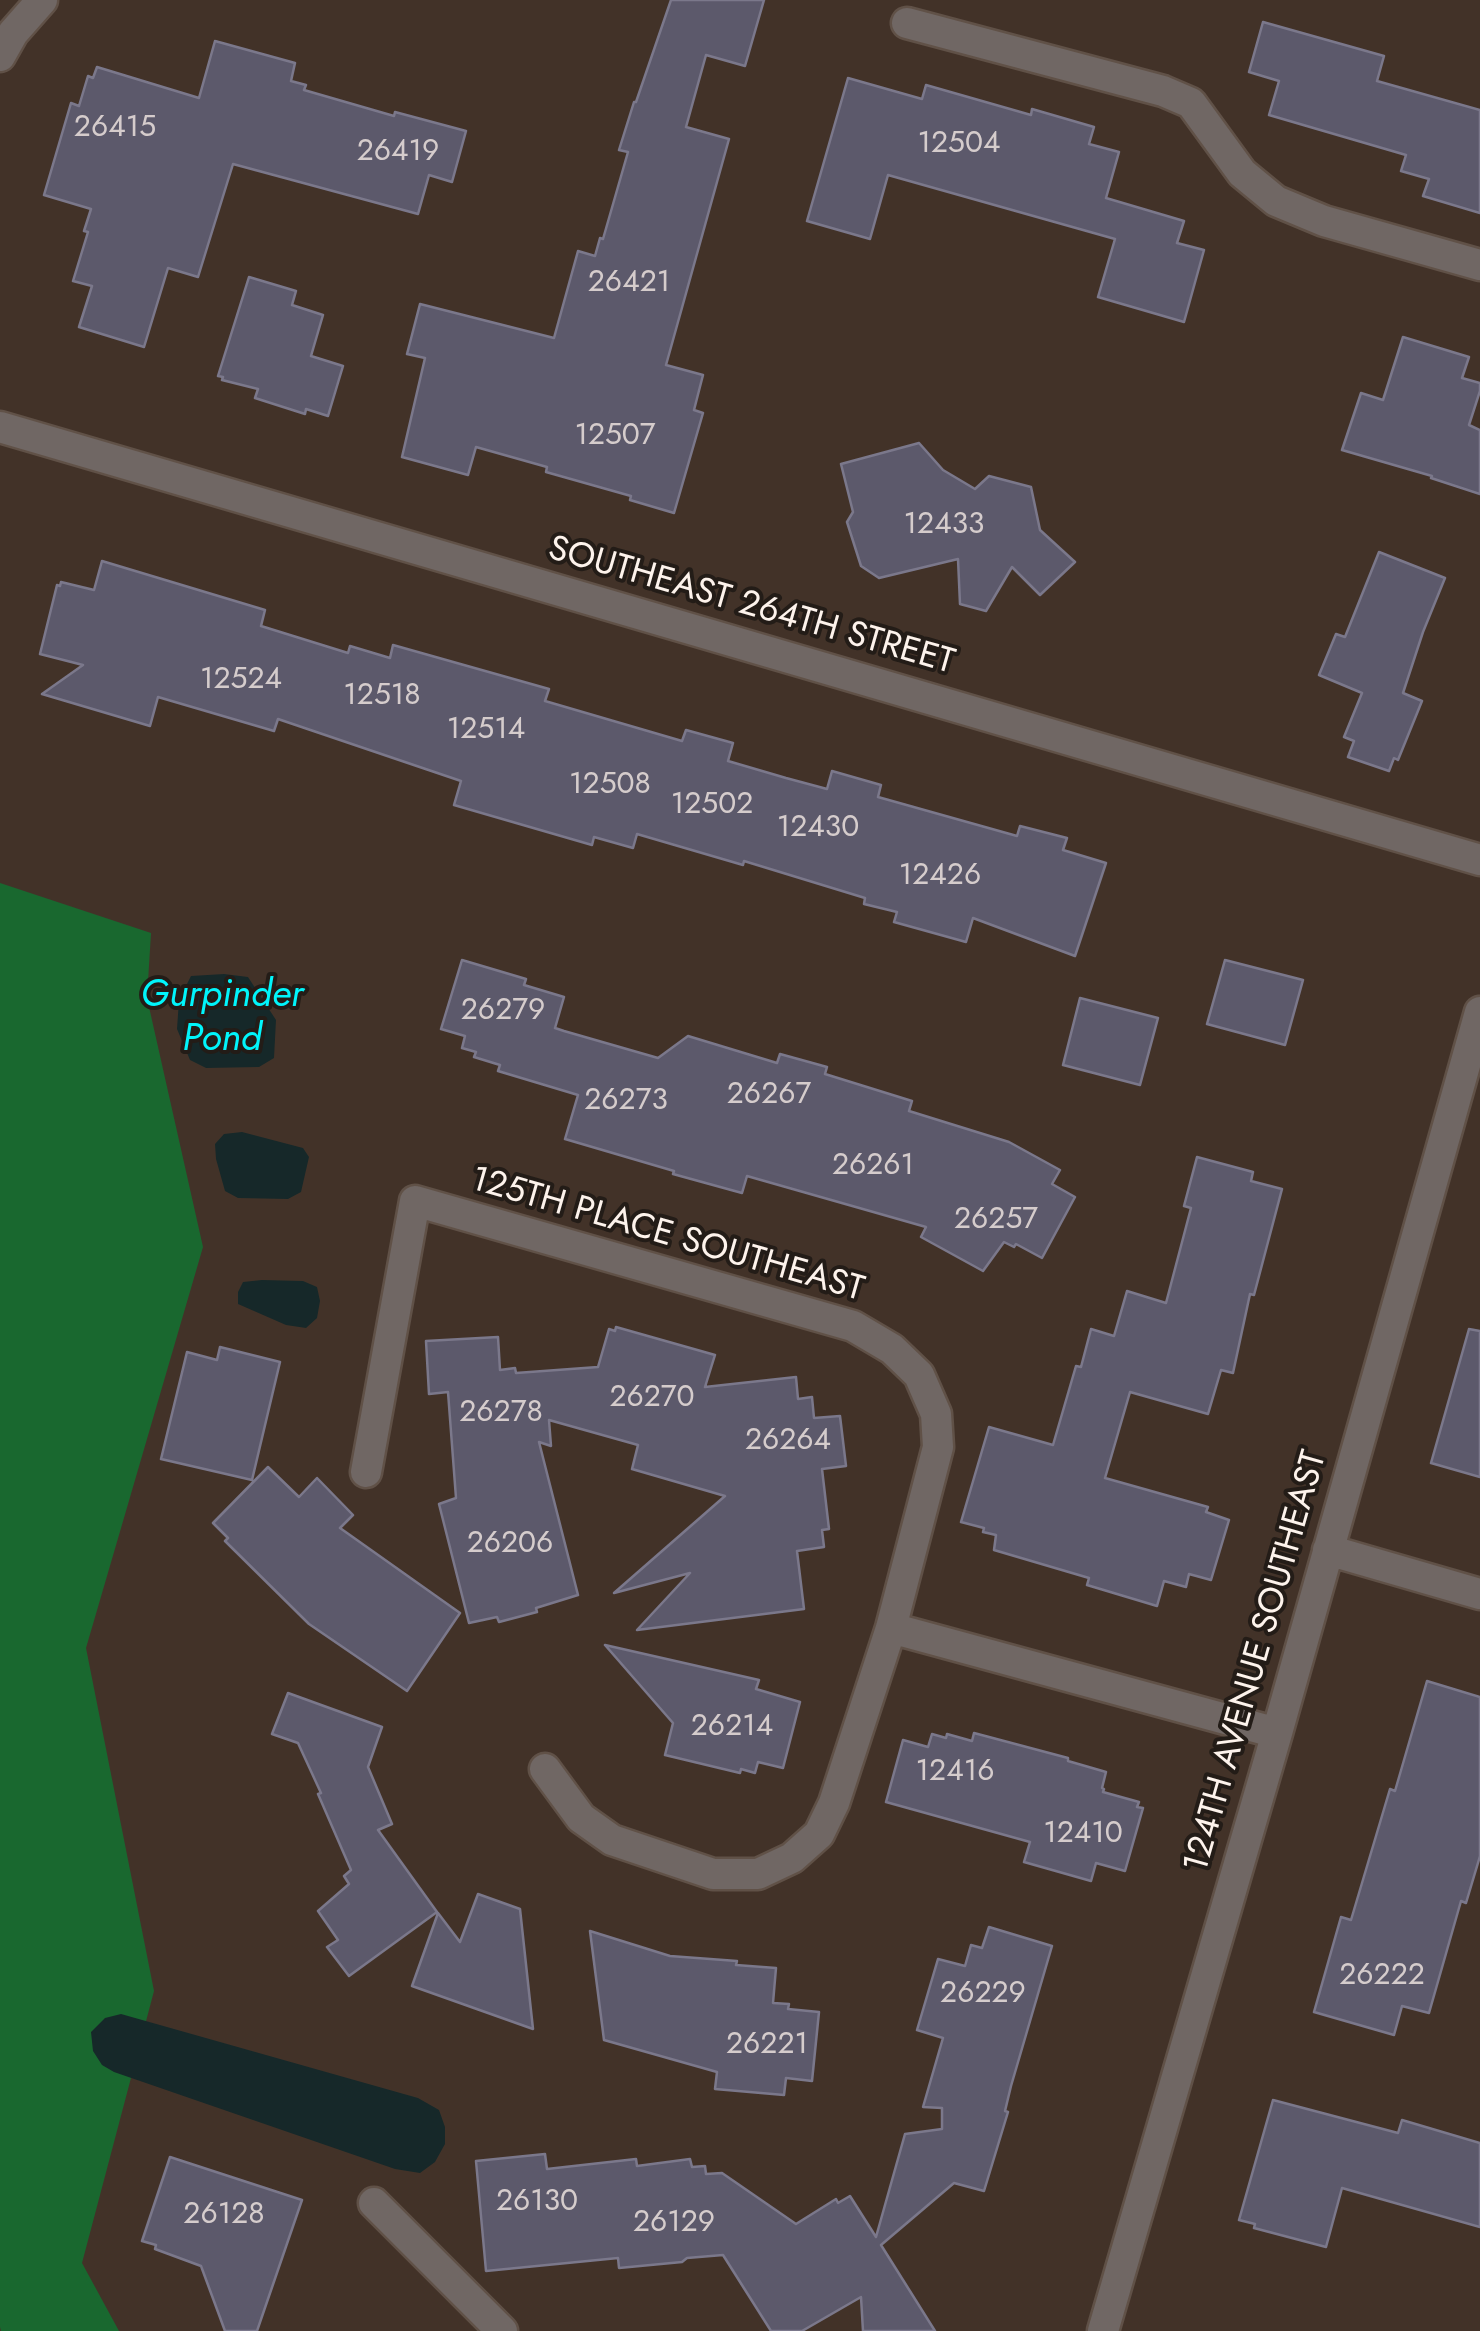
<!DOCTYPE html>
<style>
body{margin:0}
canvas{display:block;background:#423228}
</style>
<canvas width="1480" height="2331"></canvas>
<script>
const ctx = document.querySelector('canvas').getContext('2d');
ctx.lineJoin = 'round';
function paint(path, color) { ctx.fillStyle = color; ctx.fill(path, 'evenodd'); }
const toPath = rows => new Path2D(rows.map(r => 'M' + r).join(''));
function stroke(path, color, width, dash) { ctx.strokeStyle = color; ctx.lineWidth = width; ctx.lineCap = dash ? 'butt' : 'round'; ctx.setLineDash(dash || []); ctx.stroke(path); }
function write(font, color, halo, rows, align = 'center') {
  ctx.font = font + ' Jost,sans-serif'; ctx.lineWidth = 8; ctx.setLineDash([]); ctx.textBaseline = 'middle'; ctx.strokeStyle = halo; ctx.fillStyle = color; for (const [text, x, y, turn = 0] of rows) {
    ctx.save(); ctx.translate(x, y); ctx.rotate((+turn || 0) * Math.PI / 180); ctx.textAlign = isNaN(turn) ? turn : align; if (halo) ctx.strokeText(text, 0, 0); ctx.fillText(text, 0, 0); ctx.restore();
  }
}
paint(toPath([
 [0,883,151,933,147,998,203,1247,86,1648,154,1991,82,2263,119,2331,1,2331,0,2327]
]), '#19682f');
paint(toPath([
 [224,974,248,977,276,1020,274,1058,259,1067,206,1068,190,1060,177,1029,179,1000,191,976],
 [242,1132,303,1148,309,1157,301,1192,288,1199,238,1198,225,1191,216,1159,215,1144,224,1134],
 [262,1280,303,1281,317,1287,320,1301,317,1318,306,1328,286,1325,238,1304,238,1292,243,1282],
 [121,2014,418,2098,439,2110,445,2127,445,2144,435,2162,420,2173,395,2169,114,2072,102,2065,93,2051,91,2032,105,2018]
]), '#162829');
const building = toPath([
 [671,0,764,0,745,66,706,55,686,127,729,139,666,365,703,375,694,410,703,413,674,513,630,500,631,496,546,472,547,467,476,447,468,475,402,457,425,358,407,354,420,304,554,338,578,251,595,256,600,238,603,239,628,152,619,150,634,102,636,102,671,0],
 [1263,22,1384,56,1377,81,1480,110,1480,213,1423,196,1429,179,1401,171,1406,155,1269,115,1279,81,1249,72,1263,22],
 [215,41,295,63,291,81,306,85,304,90,394,116,395,112,466,131,452,182,429,175,418,214,233,164,198,277,168,268,144,347,79,327,92,286,73,281,88,232,84,231,91,209,44,195,71,103,79,106,88,76,93,78,97,67,199,98,215,41],
 [848,78,922,99,926,85,1031,115,1032,109,1094,127,1089,144,1119,152,1106,198,1184,221,1177,243,1204,250,1184,322,1098,297,1115,239,888,175,870,239,807,221,848,78],
 [249,277,296,291,292,305,323,315,311,356,343,366,328,416,306,409,305,414,255,398,258,389,222,380,223,377,218,376,249,277],
 [1403,337,1469,357,1462,378,1480,383,1480,391,1469,425,1480,430,1480,494,1431,478,1432,476,1342,450,1361,393,1383,400,1403,337],
 [919,443,943,470,975,489,989,476,1031,487,1040,530,1075,562,1040,595,1012,567,986,611,960,604,958,559,879,578,861,566,847,522,853,512,841,464,919,443],
 [1379,552,1445,578,1423,632,1403,693,1422,701,1398,760,1394,758,1389,771,1348,757,1354,741,1344,737,1362,693,1319,675,1336,634,1345,637,1379,552],
 [102,561,265,610,261,626,348,653,350,646,390,658,393,645,549,689,545,701,682,741,686,730,733,743,728,761,786,778,827,789,832,771,881,785,878,797,1017,836,1020,826,1067,838,1063,850,1106,863,1075,956,973,918,966,942,894,922,897,912,864,904,865,898,744,861,743,865,637,834,633,848,594,837,592,845,454,805,461,781,278,719,274,731,158,697,150,726,42,694,83,665,40,654,57,585,60,586,61,582,94,590,102,561],
 [462,960,526,979,524,985,564,997,555,1028,564,1031,658,1058,688,1036,777,1063,780,1054,827,1067,825,1074,912,1101,909,1111,1009,1142,1060,1170,1052,1184,1075,1197,1042,1258,1016,1244,1014,1247,1004,1242,983,1271,921,1237,926,1227,747,1176,742,1193,673,1174,674,1171,565,1139,578,1095,498,1071,500,1065,474,1057,476,1052,462,1048,465,1036,441,1029,462,960],
 [1225,960,1303,980,1285,1045,1207,1024,1225,960],
 [1080,998,1158,1018,1140,1085,1063,1065,1080,998],
 [1197,1157,1253,1172,1251,1181,1282,1189,1254,1295,1250,1294,1233,1373,1221,1370,1208,1414,1130,1392,1105,1478,1208,1507,1206,1512,1229,1520,1211,1580,1189,1574,1186,1587,1164,1581,1157,1606,1087,1585,1089,1578,994,1550,996,1535,983,1532,984,1528,961,1522,989,1427,1053,1445,1076,1366,1081,1367,1091,1329,1114,1336,1127,1291,1166,1303,1191,1208,1184,1206,1197,1157],
 [616,1327,715,1355,705,1387,796,1377,798,1399,812,1397,814,1418,840,1416,846,1466,822,1469,829,1529,822,1530,824,1547,797,1551,804,1609,637,1630,690,1573,614,1593,725,1496,632,1469,638,1445,549,1420,551,1446,539,1442,578,1595,536,1608,537,1612,499,1622,497,1617,469,1623,439,1504,456,1498,448,1392,429,1394,426,1341,498,1337,500,1370,515,1368,516,1373,598,1367,609,1329,615,1331,616,1327],
 [1469,1329,1480,1331,1480,1477,1431,1463,1469,1329],
 [220,1347,280,1362,252,1480,161,1459,187,1352,217,1360,220,1347],
 [268,1467,299,1497,317,1478,353,1515,340,1528,460,1613,407,1691,309,1624,225,1541,228,1538,213,1523,268,1467],
 [605,1645,759,1680,756,1689,800,1702,783,1768,758,1762,755,1773,741,1769,740,1773,665,1755,673,1723,605,1645],
 [1427,1681,1480,1697,1480,1856,1466,1903,1461,1901,1429,2013,1402,2006,1394,2035,1314,2012,1341,1917,1351,1920,1390,1789,1395,1791,1427,1681],
 [288,1693,382,1727,368,1767,392,1824,378,1830,437,1912,349,1976,327,1947,338,1940,318,1911,349,1884,344,1876,351,1870,318,1794,321,1793,298,1743,272,1734,288,1693],
 [974,1733,1068,1758,1068,1761,1106,1772,1102,1788,1104,1789,1103,1792,1139,1802,1137,1807,1143,1808,1125,1871,1096,1863,1091,1881,1024,1862,1030,1842,886,1802,903,1740,928,1747,932,1734,946,1738,947,1734,972,1741,974,1733],
 [478,1894,520,1909,533,2029,412,1986,438,1913,460,1942,478,1894],
 [989,1927,1052,1946,1011,2086,1005,2111,1008,2112,984,2191,954,2183,881,2245,935,2331,863,2331,861,2297,802,2331,771,2331,723,2255,687,2258,682,2262,619,2268,618,2258,486,2271,476,2161,545,2154,547,2169,636,2159,637,2166,690,2159,692,2167,705,2166,706,2174,722,2173,796,2224,836,2199,838,2203,850,2196,876,2237,905,2134,942,2129,942,2108,923,2107,943,2038,917,2030,938,1959,965,1966,971,1945,982,1948,989,1927],
 [590,1931,670,1956,737,1961,736,1965,776,1968,773,2003,789,2004,788,2009,819,2012,812,2081,786,2078,784,2095,715,2089,717,2072,604,2040,590,1931],
 [1273,2100,1398,2133,1402,2120,1480,2143,1480,2227,1342,2188,1326,2247,1254,2228,1255,2224,1239,2220,1273,2100],
 [170,2157,302,2200,257,2331,225,2331,201,2266,155,2249,156,2245,142,2241,170,2157]
]);
paint(building, '#5c596b');
stroke(building, '#7b788b', 2.5);
const minor = toPath([
 [907,23,1163,91,1191,103,1242,173,1276,201,1324,221,1480,265],
 [0,56,13,33,42,0],
 [0,427,1480,860],
 [366,1472,415,1201,853,1326,892,1349,919,1375,936,1414,938,1447,891,1628,834,1803,819,1834,792,1858,758,1874,713,1874,612,1840,581,1818,545,1769],
 [1328,1550,1480,1594],
 [891,1628,1277,1733],
 [374,2203,502,2331],
 [1103,2331,1277,1733,1480,1012]
]);
stroke(minor, '#605147', 35);
stroke(minor, '#706764', 30);
write('30px', '#d5cccc', null, [
 ["26415",115,129],
 ["12504",959,145],
 ["26419",398,153],
 ["26421",629,284],
 ["12507",615,437],
 ["12433",944,526],
 ["12524",241,681],
 ["12518",382,697],
 ["12514",486,731],
 ["12508",610,786],
 ["12502",712,806],
 ["12430",818,829],
 ["12426",940,877],
 ["26279",503,1012],
 ["26267",769,1096],
 ["26273",626,1102],
 ["26261",873,1167],
 ["26257",996,1221],
 ["26270",652,1399],
 ["26278",501,1414],
 ["26264",788,1442],
 ["26206",510,1545],
 ["26214",732,1728],
 ["12416",955,1773],
 ["12410",1083,1835],
 ["26222",1382,1977],
 ["26229",983,1995],
 ["26221",767,2046],
 ["26130",537,2203],
 ["26128",224,2216],
 ["26129",674,2224]
]);
write('35px', '#fdf3ec', '#231c17', [
 ["SOUTHEAST 264TH STREET",751,607,16],
 ["125TH PLACE SOUTHEAST",667,1236,16],
 ["124TH AVENUE SOUTHEAST",1257,1662,-74]
]);
write('italic 38px', '#01f5fb', '#231c17', [
 ["Gurpinder",222,997],
 ["Pond",222,1041]
]);
</script>
